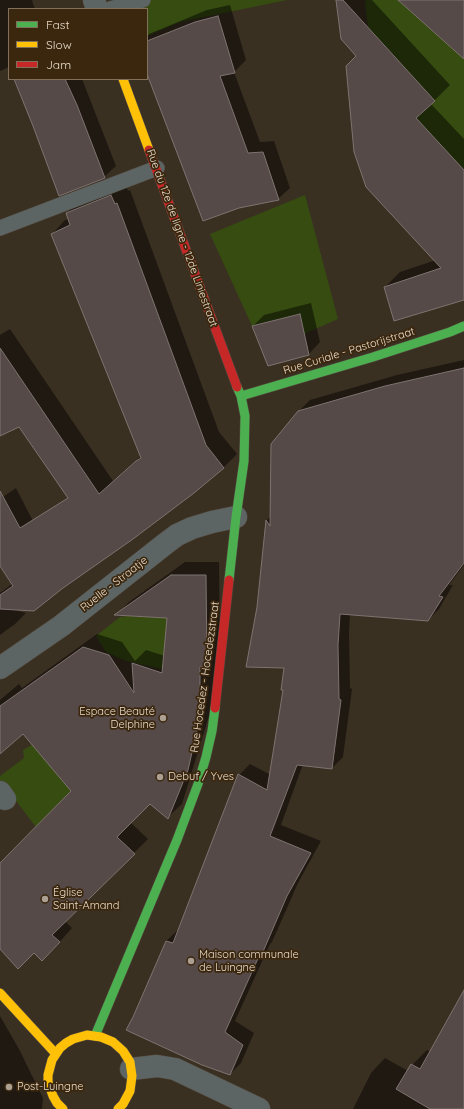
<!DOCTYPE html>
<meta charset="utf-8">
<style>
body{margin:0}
#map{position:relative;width:464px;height:1109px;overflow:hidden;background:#3a3022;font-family:Quicksand,sans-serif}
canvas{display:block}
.legend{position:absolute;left:8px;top:8px;width:140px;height:72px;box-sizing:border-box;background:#3b270e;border:1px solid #81705b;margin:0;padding:5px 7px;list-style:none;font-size:12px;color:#eaddce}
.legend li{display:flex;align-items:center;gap:8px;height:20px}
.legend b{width:20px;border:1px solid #81705b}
</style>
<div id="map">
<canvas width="464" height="1109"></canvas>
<ul class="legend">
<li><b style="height:5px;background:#4caf50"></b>Fast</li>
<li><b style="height:5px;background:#ffc107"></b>Slow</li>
<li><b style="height:5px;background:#c62828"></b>Jam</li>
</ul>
</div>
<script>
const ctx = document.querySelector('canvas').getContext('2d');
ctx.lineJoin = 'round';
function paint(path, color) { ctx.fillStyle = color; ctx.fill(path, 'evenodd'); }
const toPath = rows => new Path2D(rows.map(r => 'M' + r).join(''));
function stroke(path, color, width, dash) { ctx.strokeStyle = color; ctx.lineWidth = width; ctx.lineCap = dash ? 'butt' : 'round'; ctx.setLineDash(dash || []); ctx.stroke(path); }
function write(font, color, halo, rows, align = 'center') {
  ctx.font = font + ' Quicksand,sans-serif'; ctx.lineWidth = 3.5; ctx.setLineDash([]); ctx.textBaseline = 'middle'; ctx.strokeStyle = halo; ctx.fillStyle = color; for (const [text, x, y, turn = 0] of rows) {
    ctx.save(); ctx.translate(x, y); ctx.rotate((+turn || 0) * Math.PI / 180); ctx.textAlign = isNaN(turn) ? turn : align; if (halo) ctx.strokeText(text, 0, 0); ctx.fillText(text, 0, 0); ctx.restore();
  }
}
paint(toPath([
 [122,0,287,0,180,22,147,36,147,9,126,9],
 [365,0,398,0,464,59,464,170,416,118,435,101,368,27],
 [305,195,338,319,304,334,299,314,252,326,210,234],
 [128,616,167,618,163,669,126,661,106,652,96,636,120,617],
 [37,742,60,768,54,771,64,783,69,777,77,784,36,827,0,780,0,776,24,758,23,750]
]), '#364c10');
paint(toPath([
 [0,0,33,0,32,1,35,9,9,9,9,67,0,71],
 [337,0,372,0,450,85,431,104,464,139,464,298,385,287,400,272,436,260],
 [230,5,246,60,234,72,260,142,274,141,290,188,278,199,147,71,147,36,149,34,207,10],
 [15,79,82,79,116,166,104,177],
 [125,182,128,191,130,190,219,432,237,454,224,467,15,610,26,613,15,624,0,635,0,593,92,525,19,426,0,435,0,335,10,329,113,481,141,456,52,234,65,220,69,219,67,213,80,199],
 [311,303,320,342,309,354,253,326,264,315],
 [464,360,464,565,449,585,453,585,439,609,428,620,350,614,349,633,350,688,352,689,343,757,332,768,303,764,281,825,321,841,298,883,272,942,270,944,235,1021,254,1033,241,1063,230,1074,166,941,178,930,179,931,239,775,250,764,271,775,284,690,285,667,258,607,267,520,271,516,299,411,310,400,397,375],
 [16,488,34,523,0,547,0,499],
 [185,562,219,562,220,650,213,703,182,804,168,817,150,803,130,822,148,839,65,921,72,928,56,946,34,952,0,947,0,864,72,791,23,733,0,753,0,700,19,684,22,688,97,634,122,642,135,661,146,650,165,656,168,617,116,615,129,602],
 [464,992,464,1109,353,1109,371,1073,385,1058,408,1071,412,1065,427,1050,430,1052],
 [0,1016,19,1049,43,1098,42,1109,0,1109]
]), '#0007');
const building = toPath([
 [336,0,343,0,435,101,416,118,464,170,464,300,394,321,384,287,441,268,366,187,354,152,346,66,356,56,341,39,336,0],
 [398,0,464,0,464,59,398,0],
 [218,16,235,73,220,76,248,153,263,152,279,200,239,208,203,221,147,74,147,41,195,22,218,16],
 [14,79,65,79,77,105,105,178,59,196,33,126,14,79],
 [111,195,115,204,117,203,206,445,224,468,194,493,133,539,63,588,34,611,0,609,0,595,13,586,0,566,0,491,20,528,68,498,19,427,0,436,0,348,99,494,136,461,141,458,51,234,70,225,66,213,111,195],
 [300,314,309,355,268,366,252,326,300,314],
 [464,368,464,563,439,596,443,597,428,621,340,614,338,645,339,699,341,700,332,769,297,765,270,836,311,853,287,896,262,954,260,954,225,1032,243,1045,230,1075,202,1065,126,1030,133,1017,166,941,173,943,238,774,267,790,283,690,281,690,284,668,246,667,257,607,266,520,270,526,271,444,298,411,385,386,464,368],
 [171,575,206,575,207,664,207,667,200,667,200,717,188,770,168,819,150,804,117,837,135,854,52,935,60,942,42,961,34,953,18,969,0,949,0,863,71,791,23,734,0,754,0,706,83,647,109,655,134,693,132,663,162,673,167,618,114,615,171,575],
 [464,990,464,1109,430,1109,396,1089,411,1064,420,1069,464,990]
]);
paint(building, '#554a47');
stroke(building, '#7e7370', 1);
const lane = toPath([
 [110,9,143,0],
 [0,228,157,168]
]);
const street = toPath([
 [94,0,97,9],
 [0,668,61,626,165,544,177,535,192,528,212,522,236,517],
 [0,792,5,799],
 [131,1069,157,1066,175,1069,259,1109]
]);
const fast = toPath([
 [241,396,373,357,450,332,464,326],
 [229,580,236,517,244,461,245,416,241,396,237,387],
 [95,1036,177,840,198,784,206,757,212,731,215,708]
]);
const slow = toPath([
 [123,79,149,150],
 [0,993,56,1054],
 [63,1109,57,1103,53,1096,48,1082,48,1075,52,1060,60,1048,66,1043,73,1039,87,1035,101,1037,113,1042,123,1051,130,1062,132,1076,130,1091,123,1104,118,1109]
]);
const jam = toPath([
 [149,150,237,387],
 [215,708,229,580]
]);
stroke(lane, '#544b40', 16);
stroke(street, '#544b40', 23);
stroke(fast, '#544b40', 10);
stroke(slow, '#544b40', 10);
stroke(jam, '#544b40', 10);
stroke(lane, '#5c6564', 15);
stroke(street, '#5c6564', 22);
stroke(fast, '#4caf50', 9);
stroke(slow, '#ffc107', 9);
stroke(jam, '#c62828', 9);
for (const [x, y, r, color] of [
 [163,718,4,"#aca092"],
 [160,777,4,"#aca092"],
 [45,899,4,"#aca092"],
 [191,961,4,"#aca092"],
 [9,1087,4,"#aca092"]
]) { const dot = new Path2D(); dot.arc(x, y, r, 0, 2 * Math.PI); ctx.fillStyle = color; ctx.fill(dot); stroke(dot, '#3b270e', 1.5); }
write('11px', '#eaddce', '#3b270e', [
 ["Rue du 12e de ligne - 12de Liniestraat",182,238,70],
 ["Rue Curiale - Pastorijstraat",349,351,-17],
 ["Ruelle - Straatje",114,584,-38],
 ["Rue Hocedez - Hocedezstraat",205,677,-82]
]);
write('11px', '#eaddce', '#3b270e', [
 ["Espace Beauté",155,712,"right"],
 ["Delphine",155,725,"right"],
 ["Debuf / Yves",168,777],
 ["Église",53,893],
 ["Saint-Amand",53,906],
 ["Maison communale",199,955],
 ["de Luingne",199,968],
 ["Post-Luingne",17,1087]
], 'left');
</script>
